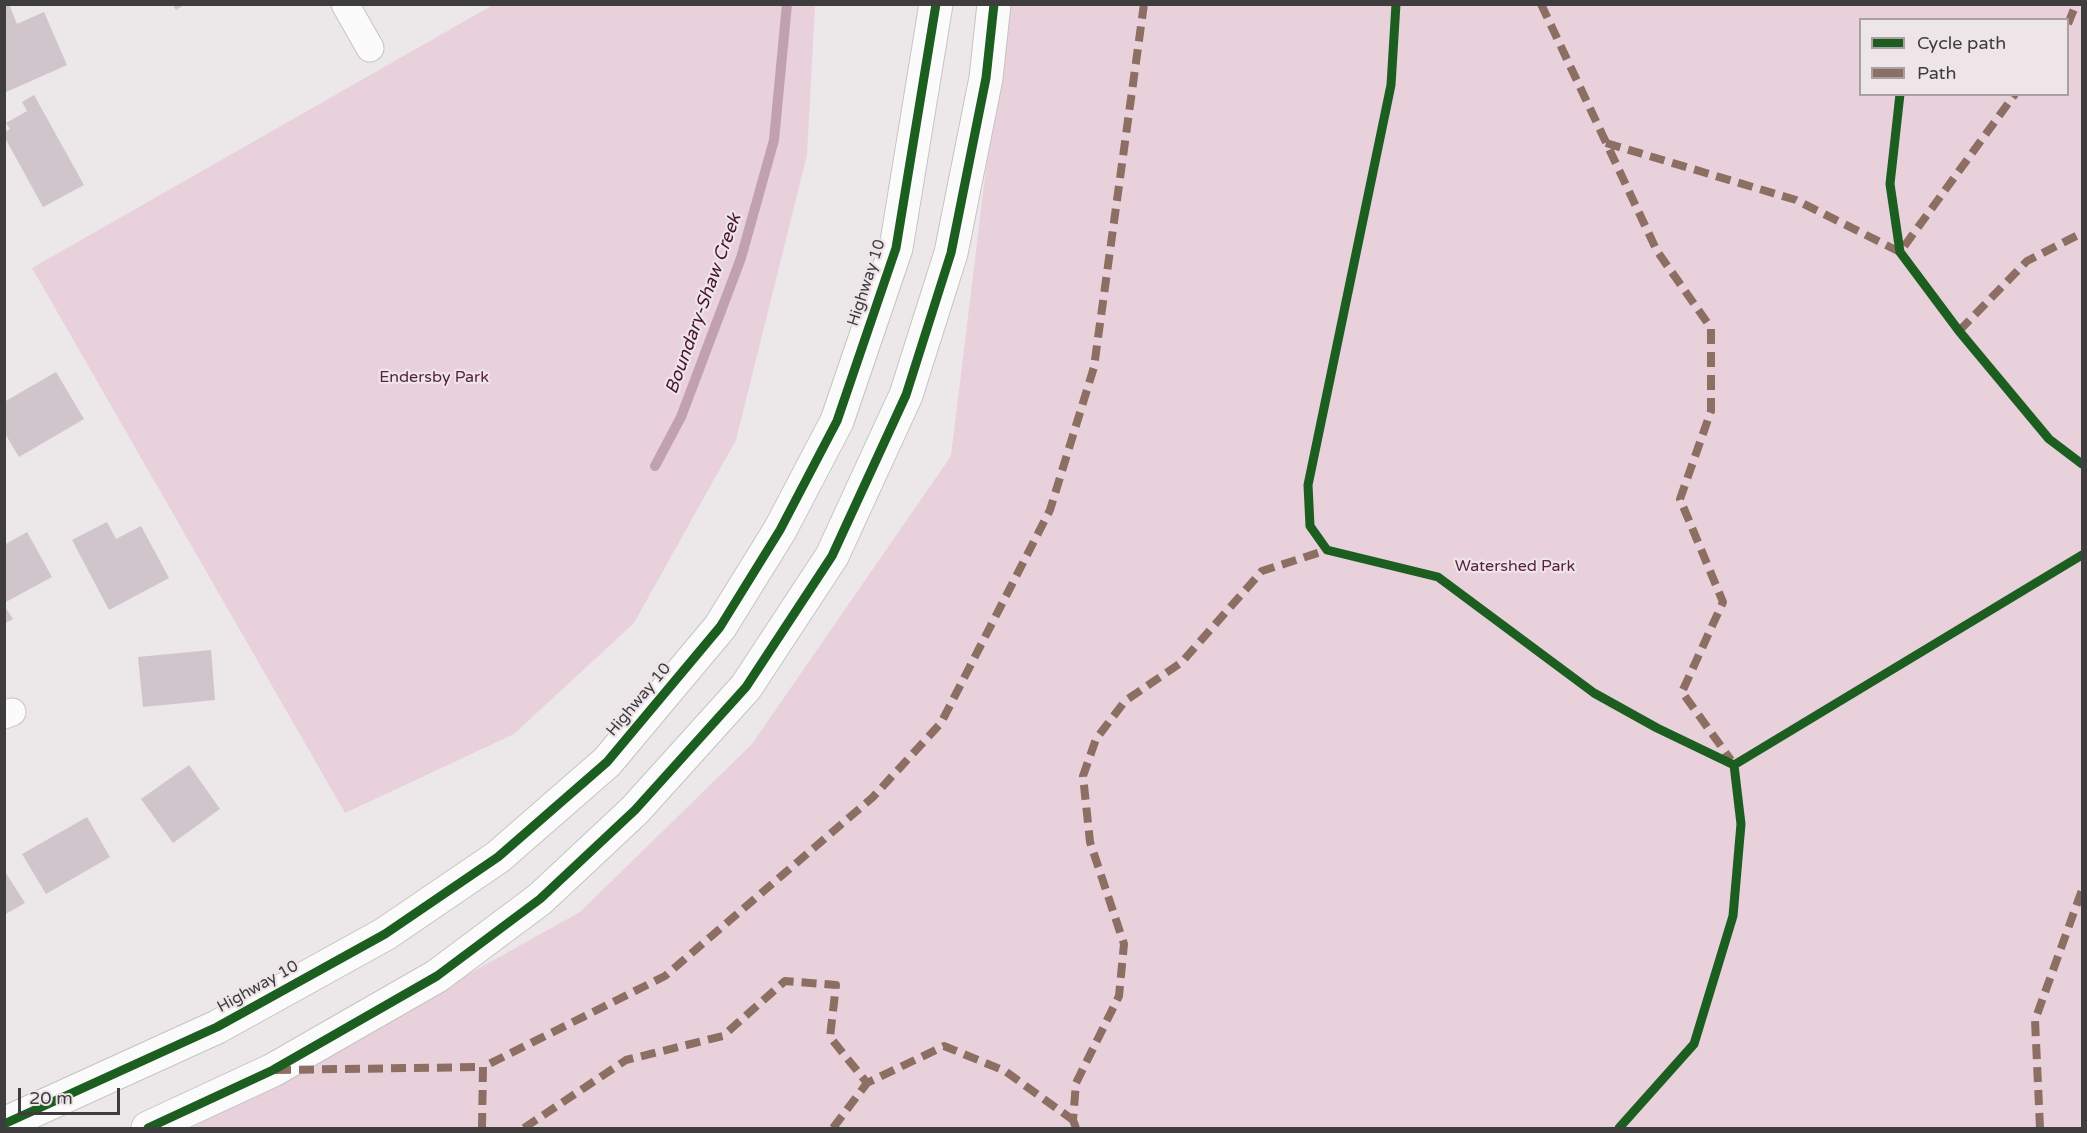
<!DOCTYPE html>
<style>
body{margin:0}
#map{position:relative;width:2087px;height:1133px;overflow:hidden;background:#ece7e9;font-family:"Varela Round",sans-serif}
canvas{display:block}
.frame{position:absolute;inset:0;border:6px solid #3f3c3d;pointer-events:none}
.legend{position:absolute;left:1859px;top:18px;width:210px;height:78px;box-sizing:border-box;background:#eee5e9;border:2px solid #a8a1a4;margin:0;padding:8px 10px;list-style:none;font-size:18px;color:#3f3c3d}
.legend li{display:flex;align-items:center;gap:12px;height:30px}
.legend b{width:30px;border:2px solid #a8a1a4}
.scale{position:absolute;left:18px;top:1088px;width:102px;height:27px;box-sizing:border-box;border:3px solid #3f3c3d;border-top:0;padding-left:8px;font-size:18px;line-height:21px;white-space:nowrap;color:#3f3c3d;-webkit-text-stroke:4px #eee5e9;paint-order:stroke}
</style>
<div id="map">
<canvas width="2087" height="1133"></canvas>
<div class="frame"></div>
<ul class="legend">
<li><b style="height:8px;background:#1b5e20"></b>Cycle path</li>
<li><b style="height:8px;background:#8d6e63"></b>Path</li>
</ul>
<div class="scale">20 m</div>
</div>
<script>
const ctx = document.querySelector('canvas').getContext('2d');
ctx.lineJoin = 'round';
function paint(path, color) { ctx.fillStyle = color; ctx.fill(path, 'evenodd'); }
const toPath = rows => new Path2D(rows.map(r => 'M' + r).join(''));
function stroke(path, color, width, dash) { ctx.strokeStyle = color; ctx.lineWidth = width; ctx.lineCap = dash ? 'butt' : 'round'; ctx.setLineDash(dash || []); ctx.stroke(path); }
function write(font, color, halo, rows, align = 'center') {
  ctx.font = font + ' "Varela Round",sans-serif'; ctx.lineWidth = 4.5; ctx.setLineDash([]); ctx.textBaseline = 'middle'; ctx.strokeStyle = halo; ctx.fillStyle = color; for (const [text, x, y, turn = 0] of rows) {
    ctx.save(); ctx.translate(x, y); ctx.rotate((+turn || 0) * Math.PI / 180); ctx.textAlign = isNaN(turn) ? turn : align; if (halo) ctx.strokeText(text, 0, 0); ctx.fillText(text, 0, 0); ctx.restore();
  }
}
paint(toPath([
 [493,5,815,5,807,155,736,440,634,623,514,734,345,813,32,268],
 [1006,5,2082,5,2082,1128,192,1128,580,912,752,744,951,456],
 [1860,20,2068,20,2068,94,1860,94]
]), '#e8d1db');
stroke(toPath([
 [655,466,681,417,741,258,774,140,787,4]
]), '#c1a1af', 10);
paint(toPath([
 [4,4,9,4,17,24,44,12,67,65,4,93],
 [172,4,185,4,176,10],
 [34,95,84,185,43,207,5,138,5,132,10,129,6,123,27,111,22,102],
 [56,372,84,419,19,457,4,432,4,402],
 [107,522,116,539,141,526,169,578,109,610,72,540],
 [27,532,52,577,4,603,4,545],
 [4,605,13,619,4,624],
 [211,650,215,700,143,707,138,657],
 [189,765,220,809,173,843,141,799],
 [87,817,110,857,46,894,22,854],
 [4,870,25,903,4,915]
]), '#d0c5ca');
const minor = toPath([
 [345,4,370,48],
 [4,715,12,712]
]);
const trunk = toPath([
 [4,1124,217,1027,385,934,498,857,607,762,720,627,780,530,837,421,896,248,936,4],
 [148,1128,273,1070,437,976,540,899,635,810,746,687,832,556,906,395,951,253,986,78,994,4]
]);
stroke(minor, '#c6c3c4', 29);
stroke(trunk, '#c6c3c4', 35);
stroke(minor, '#fcfbfc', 27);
stroke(trunk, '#fcfbfc', 33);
stroke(toPath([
 [1541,4,1657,251,1711,328,1711,411,1680,499,1723,602,1682,692,1731,760],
 [2068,24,2076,4],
 [1606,143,1796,200,1900,252,2015,94],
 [1959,331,2027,261,2082,233],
 [276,1070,483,1067],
 [482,1128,483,1067,665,976,873,797,941,723,1050,510,1094,367,1144,4],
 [524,1128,626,1060,723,1036,785,981,836,985,830,1037,867,1083,944,1046,1005,1071,1073,1120],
 [833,1128,867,1083],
 [1076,1128,1073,1120,1076,1083,1119,996,1124,944,1090,842,1083,776,1096,739,1125,701,1182,662,1262,571,1327,550],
 [2040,1128,2035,1020,2082,890]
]), '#8d6e63', 8, [15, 8]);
stroke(toPath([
 [1396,4,1391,85,1308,485,1310,526,1327,550,1438,577,1594,693,1657,728,1734,765],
 [1900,94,1890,184,1900,252,1959,331,2049,439,2082,464],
 [1734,765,2082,555],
 [4,1124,217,1027,385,934,498,857,607,762,720,627,780,530,837,421,896,248,936,4],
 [148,1128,273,1070,437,976,540,899,635,810,746,687,832,556,906,395,951,253,986,78,994,4],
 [1619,1128,1694,1044,1733,916,1741,824,1734,765]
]), '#1b5e20', 9);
write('16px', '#3f3c3d', '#eee5e9', [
 ["Highway 10",867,283,-72],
 ["Highway 10",639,700,-50],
 ["Highway 10",258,987,-29]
]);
write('16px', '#59223f', '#eee5e9', [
 ["Endersby Park",434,378],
 ["Watershed Park",1515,567]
]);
write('italic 18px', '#491330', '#eee5e9', [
 ["Boundary-Shaw Creek",704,304,-70]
]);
</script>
